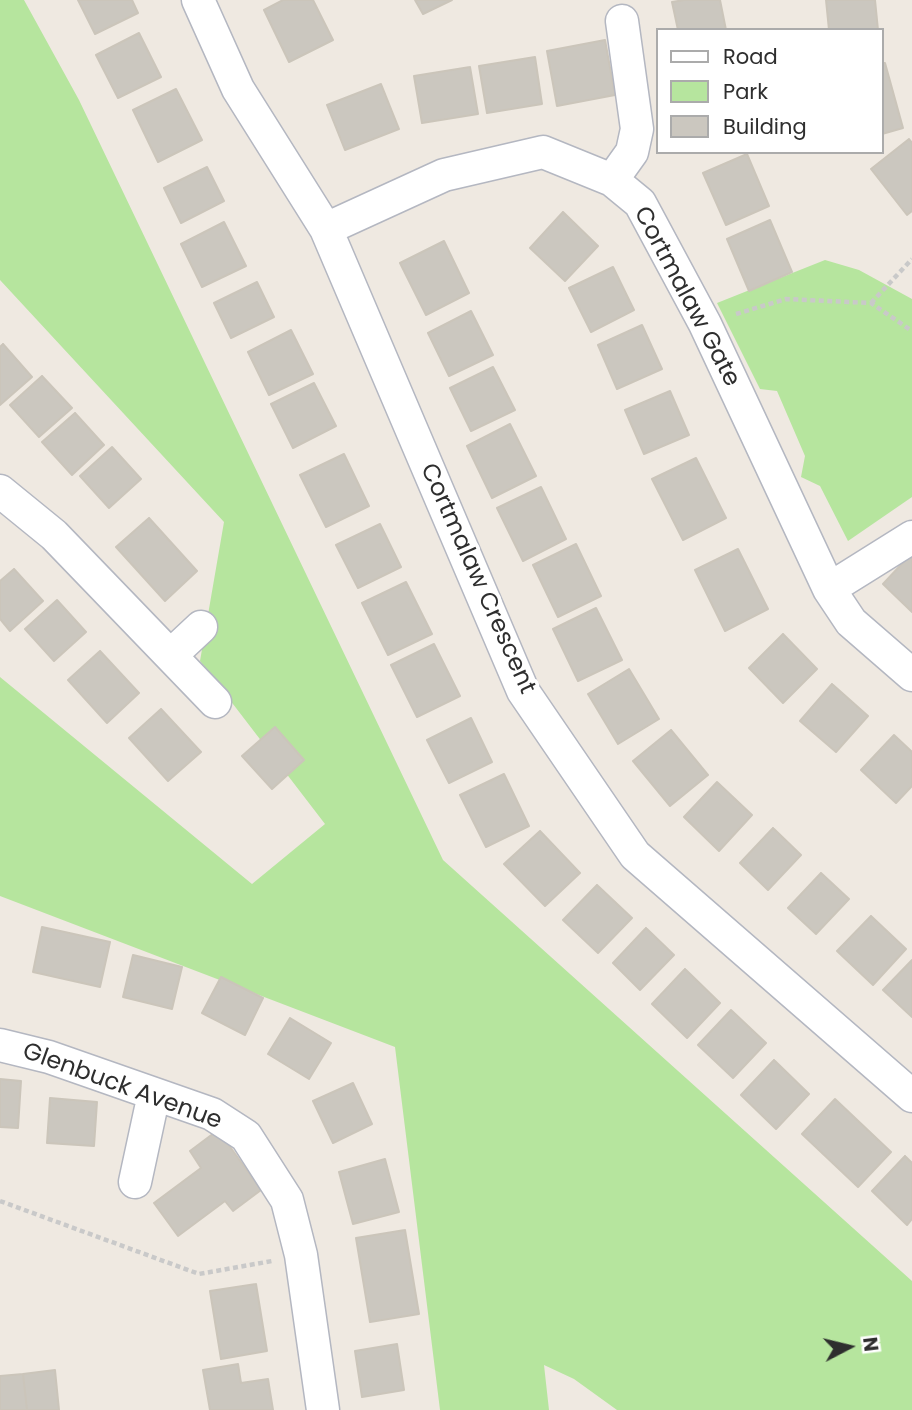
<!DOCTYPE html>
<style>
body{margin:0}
#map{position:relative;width:912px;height:1410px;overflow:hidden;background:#efe9e1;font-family:Poppins,sans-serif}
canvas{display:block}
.legend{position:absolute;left:656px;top:28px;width:228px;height:126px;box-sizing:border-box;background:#fff;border:2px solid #ababab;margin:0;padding:9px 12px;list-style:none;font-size:21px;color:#2e2e2e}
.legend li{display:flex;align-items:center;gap:14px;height:35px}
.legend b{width:35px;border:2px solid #ababab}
.north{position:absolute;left:814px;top:1312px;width:70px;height:70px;-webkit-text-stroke:5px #fff;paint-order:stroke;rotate:83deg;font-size:19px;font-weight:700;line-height:28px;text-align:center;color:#2e2e2e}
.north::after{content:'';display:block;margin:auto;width:24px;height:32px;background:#2e2e2e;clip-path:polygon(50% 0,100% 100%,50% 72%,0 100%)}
</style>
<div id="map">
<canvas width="912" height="1410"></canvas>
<ul class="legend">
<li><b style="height:9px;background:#fff"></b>Road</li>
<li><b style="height:19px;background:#b6e59e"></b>Park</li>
<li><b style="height:19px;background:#cbc7bf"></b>Building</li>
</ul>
<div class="north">N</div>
</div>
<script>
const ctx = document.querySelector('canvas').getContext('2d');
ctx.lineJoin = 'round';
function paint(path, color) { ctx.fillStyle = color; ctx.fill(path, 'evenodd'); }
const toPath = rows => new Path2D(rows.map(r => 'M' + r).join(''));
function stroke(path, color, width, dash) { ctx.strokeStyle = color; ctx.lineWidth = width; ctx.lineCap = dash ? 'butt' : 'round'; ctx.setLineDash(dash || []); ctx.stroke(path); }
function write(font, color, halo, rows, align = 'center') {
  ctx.font = font + ' Poppins,sans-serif'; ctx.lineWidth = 7; ctx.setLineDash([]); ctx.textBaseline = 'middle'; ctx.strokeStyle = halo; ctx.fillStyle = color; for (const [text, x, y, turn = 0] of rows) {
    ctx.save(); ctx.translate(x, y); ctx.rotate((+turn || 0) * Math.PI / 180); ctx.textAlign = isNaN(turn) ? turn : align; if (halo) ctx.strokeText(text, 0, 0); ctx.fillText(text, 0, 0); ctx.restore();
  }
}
paint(toPath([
 [0,0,24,0,79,100,443,860,912,1281,912,1410,617,1410,574,1379,544,1365,549,1410,440,1410,395,1047,0,896,0,677,252,884,325,824,200,661,224,522,0,280],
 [825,260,859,270,912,299,912,497,848,541,820,486,801,477,805,456,777,391,760,389,717,303]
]), '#b6e59e');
const building = toPath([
 [78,0,132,0,138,13,95,34,78,0],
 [283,0,313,0,333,40,289,62,264,10,283,0],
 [415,0,452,0,423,14,415,0],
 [684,0,720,0,726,30,678,30,672,2,684,0],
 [826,0,875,0,878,30,829,30,826,0],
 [139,33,161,77,118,98,96,55,139,33],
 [605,40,615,95,557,106,547,51,605,40],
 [535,57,542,104,487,113,479,66,535,57],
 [882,63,885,63,903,128,882,134,882,63],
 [470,67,478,114,422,123,414,76,470,67],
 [381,84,399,129,345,150,327,105,381,84],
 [176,89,202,140,158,162,133,110,176,89],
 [909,139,912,143,912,211,907,215,871,169,909,139],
 [747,154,769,206,726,225,703,173,747,154],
 [207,167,224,201,181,223,164,188,207,167],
 [563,212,598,246,565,281,530,248,563,212],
 [770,220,792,272,749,291,727,239,770,220],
 [224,222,246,266,202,287,181,244,224,222],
 [444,241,469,293,426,315,400,263,444,241],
 [613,267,634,310,591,332,569,288,613,267],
 [257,282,274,317,231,338,214,303,257,282],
 [471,311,493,355,449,376,428,333,471,311],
 [642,325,662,369,617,389,598,345,642,325],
 [291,330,313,374,269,395,248,352,291,330],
 [3,344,32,377,0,405,0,347,3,344],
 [493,367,515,410,471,431,450,388,493,367],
 [42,376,72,408,39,437,10,405,42,376],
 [314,383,336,426,293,448,271,404,314,383],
 [670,391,689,435,644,454,625,410,670,391],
 [75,413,104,445,72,475,42,442,75,413],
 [510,424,536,476,492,498,467,446,510,424],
 [112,447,141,479,109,508,80,476,112,447],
 [344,454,369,506,326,527,300,475,344,454],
 [696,458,726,518,683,540,652,479,696,458],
 [541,487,566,539,523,561,497,508,541,487],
 [149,518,197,571,165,601,116,547,149,518],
 [380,524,401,567,358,588,336,545,380,524],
 [576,544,601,596,558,617,533,565,576,544],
 [738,549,768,609,725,631,695,570,738,549],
 [912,553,912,612,883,584,912,553],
 [14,569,43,601,10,631,0,619,0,581,14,569],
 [406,582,432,634,388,655,362,603,406,582],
 [57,600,86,632,54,661,25,629,57,600],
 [596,608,622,660,578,681,553,629,596,608],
 [783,634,817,669,783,703,749,668,783,634],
 [434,644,460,696,417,717,391,665,434,644],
 [100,651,139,693,107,723,68,680,100,651],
 [629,669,659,719,618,744,588,694,629,669],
 [832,684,868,716,836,752,800,721,832,684],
 [161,709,201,752,168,781,129,738,161,709],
 [471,718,492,762,449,783,427,740,471,718],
 [275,727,304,760,272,789,242,756,275,727],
 [671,730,708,775,670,806,633,761,671,730],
 [894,735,912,752,912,786,896,803,861,770,894,735],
 [504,774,529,826,486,847,460,795,504,774],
 [717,782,752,815,719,851,684,817,717,782],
 [773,828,801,855,768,890,740,863,773,828],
 [540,831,580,873,545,906,504,864,540,831],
 [821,873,849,899,816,934,788,908,821,873],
 [597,885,632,918,598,953,563,920,597,885],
 [871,916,906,949,873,985,837,951,871,916],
 [42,927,110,942,100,987,33,972,42,927],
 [646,928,674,955,640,990,613,963,646,928],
 [133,955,182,967,172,1009,123,997,133,955],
 [912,960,912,1017,883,990,912,960],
 [685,969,720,1003,687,1038,652,1004,685,969],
 [221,977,263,998,245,1035,202,1013,221,977],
 [731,1010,766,1043,733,1078,698,1045,731,1010],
 [290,1018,331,1043,309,1079,268,1054,290,1018],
 [774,1060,809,1094,776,1129,741,1095,774,1060],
 [0,1079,21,1081,18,1128,0,1127,0,1079],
 [353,1083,372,1124,333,1143,313,1101,353,1083],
 [50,1098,97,1102,94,1146,47,1143,50,1098],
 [835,1099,891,1152,858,1187,802,1134,835,1099],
 [218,1130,261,1190,233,1211,225,1201,178,1236,154,1203,201,1168,190,1151,218,1130],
 [905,1156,912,1163,912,1219,907,1225,872,1191,905,1156],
 [385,1159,399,1212,353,1224,339,1172,385,1159],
 [405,1230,419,1314,370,1322,356,1238,405,1230],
 [256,1284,267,1351,221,1359,210,1291,256,1284],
 [397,1344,404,1390,362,1397,355,1351,397,1344],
 [238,1364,241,1383,268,1379,273,1410,210,1410,203,1370,238,1364],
 [55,1370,59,1410,27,1410,23,1374,55,1370],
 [23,1374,27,1410,0,1410,0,1376,23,1374]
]);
paint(building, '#cbc7bf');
stroke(building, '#cbc5ba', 2);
const minor = toPath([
 [198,0,238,89,326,229,523,691,635,855,912,1096],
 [612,180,632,152,637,129,622,21],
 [326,229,444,175,543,152,612,180,640,203,705,324,829,589,851,622,912,675],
 [0,491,54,535,215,702],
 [829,589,912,537],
 [171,655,201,627],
 [0,1045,49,1057,212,1114,246,1136,287,1200,301,1255,323,1410],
 [135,1182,154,1094]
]);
stroke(minor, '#b4b7c1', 35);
stroke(toPath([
 [871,303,912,259],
 [736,314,786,299,871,303,912,331],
 [0,1201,199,1274,272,1261]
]), '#c9c9c9', 4.5, [5, 3.5]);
stroke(minor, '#fff', 32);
write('24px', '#2e2e2e', '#fff', [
 ["Cortmalaw Gate",686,297,62],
 ["Cortmalaw Crescent",477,579,66],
 ["Glenbuck Avenue",122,1087,20]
]);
</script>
